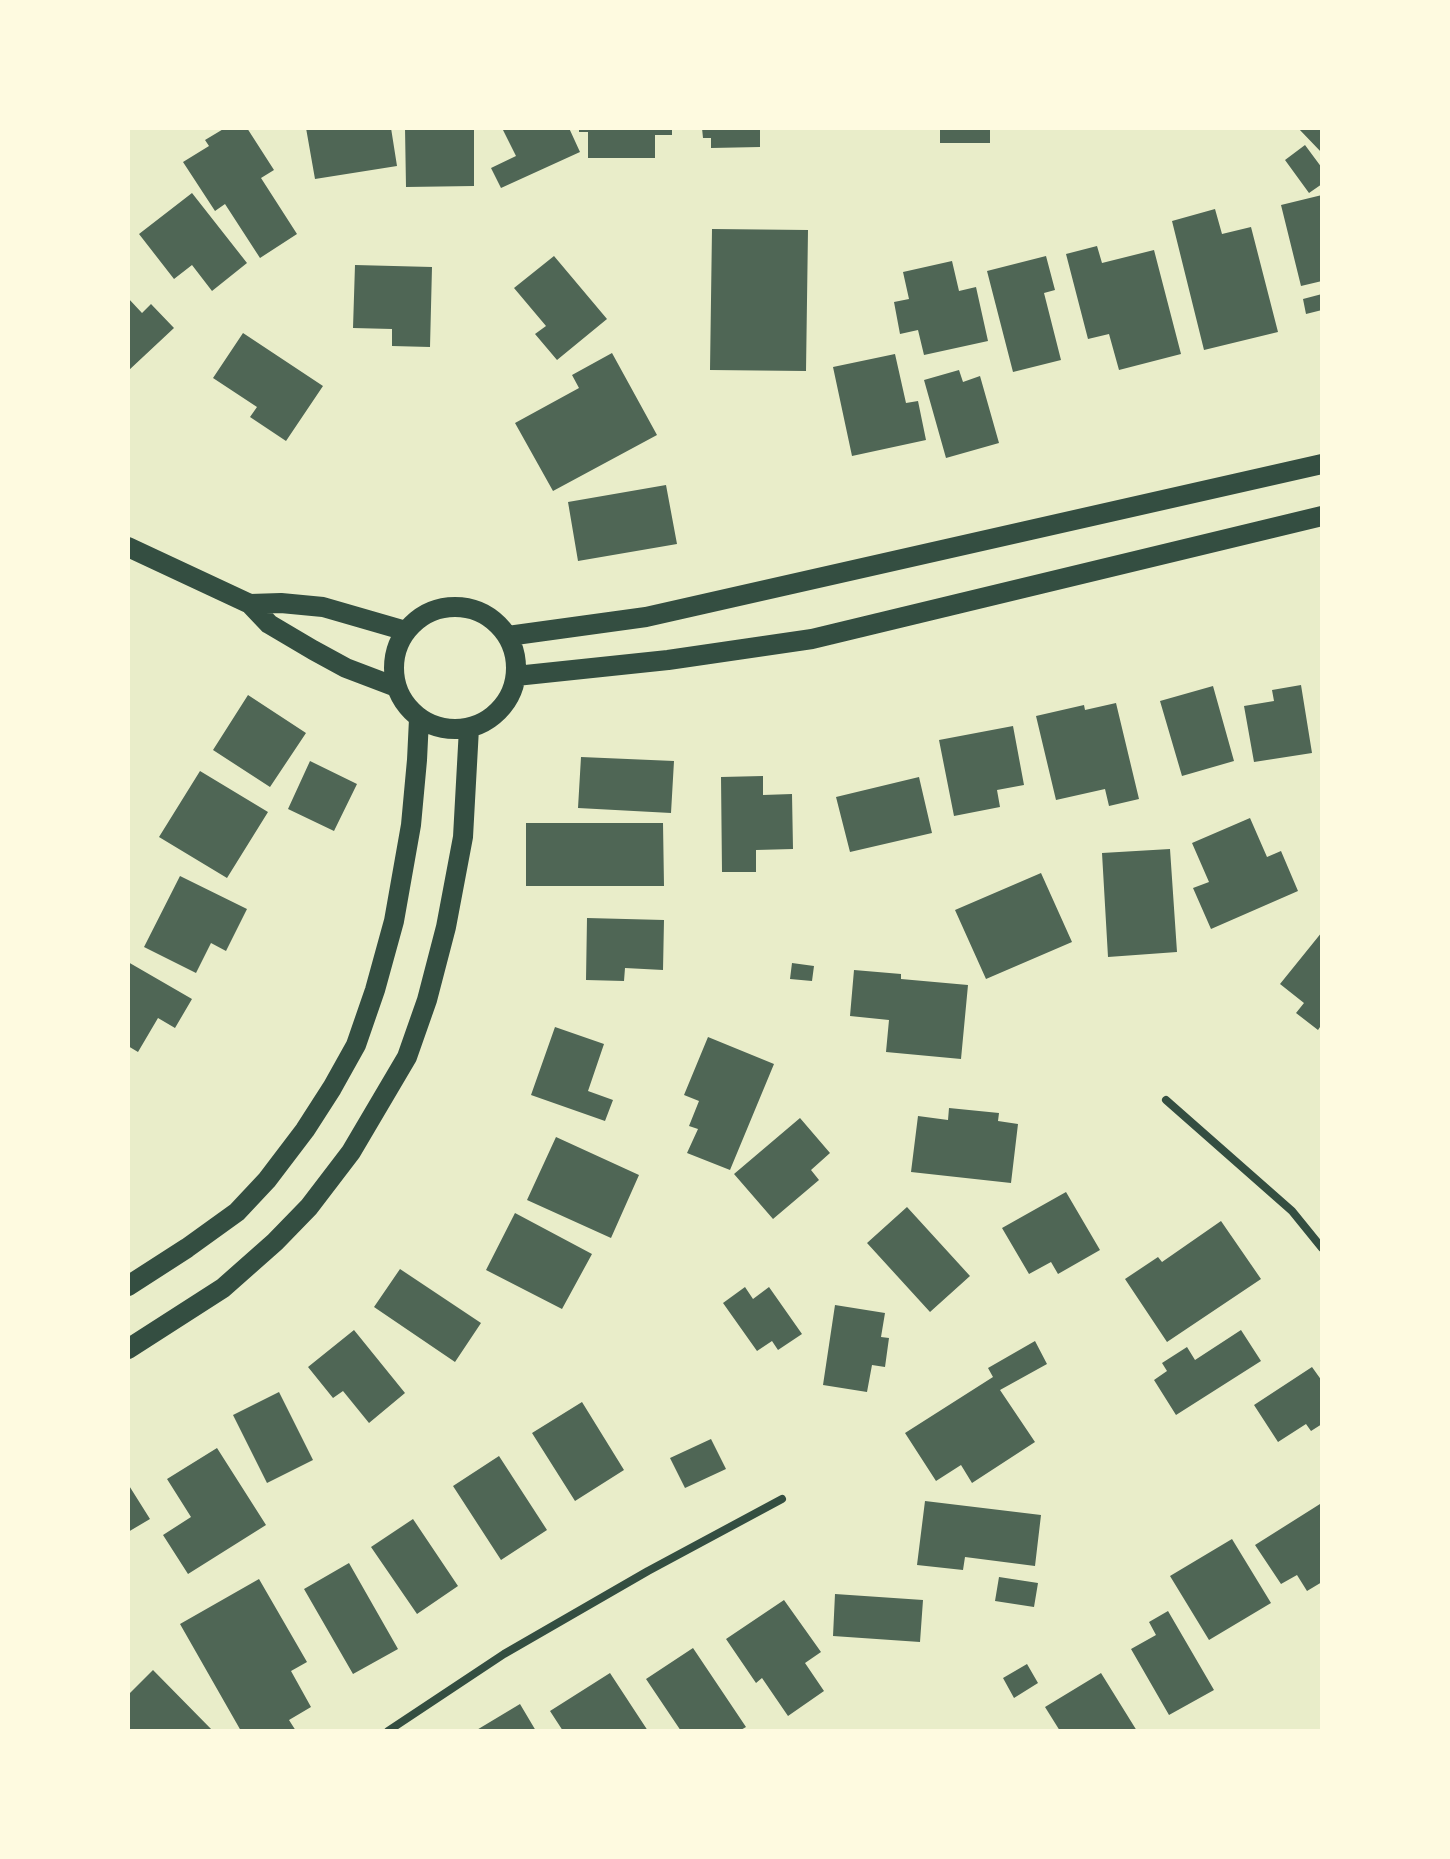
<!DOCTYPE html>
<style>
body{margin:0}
#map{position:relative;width:1450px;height:1859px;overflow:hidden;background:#e9edc9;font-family:"Crimson Pro",serif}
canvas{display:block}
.frame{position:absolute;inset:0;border:130px solid #fefae0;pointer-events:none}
</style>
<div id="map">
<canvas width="1450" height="1859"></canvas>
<div class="frame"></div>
</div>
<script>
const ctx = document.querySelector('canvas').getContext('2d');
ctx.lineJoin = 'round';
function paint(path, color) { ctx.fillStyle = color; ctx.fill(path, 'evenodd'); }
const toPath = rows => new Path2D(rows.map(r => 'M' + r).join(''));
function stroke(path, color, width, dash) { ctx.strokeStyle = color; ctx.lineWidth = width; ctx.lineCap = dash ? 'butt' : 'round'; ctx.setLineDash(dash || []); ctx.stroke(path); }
paint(toPath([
 [225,128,247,128,274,170,261,178,297,234,260,258,225,204,215,211,183,162,209,146,205,140],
 [306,128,391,128,397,166,315,179],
 [405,128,474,128,474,186,406,187],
 [502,128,569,128,580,152,501,188,491,168,516,156],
 [579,128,672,128,672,135,655,135,655,158,588,158,588,132,579,132],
 [702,128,760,128,760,147,711,148,711,138,703,138],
 [940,128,990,128,990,143,940,143],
 [1298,128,1322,128,1322,153],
 [1305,145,1322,168,1322,184,1309,193,1285,160],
 [192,193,247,263,212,291,192,265,174,279,139,234],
 [1322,195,1322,281,1301,286,1281,205],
 [1215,209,1222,234,1251,227,1278,332,1204,350,1172,221],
 [712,229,808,230,806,371,710,370],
 [1097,246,1102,263,1154,250,1181,354,1119,370,1109,334,1088,339,1066,254],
 [554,256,607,319,557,360,535,334,546,326,514,288],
 [1046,256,1055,290,1044,293,1061,360,1013,372,987,271],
 [952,261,959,291,976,287,988,341,924,355,918,330,900,334,894,302,909,299,903,272],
 [355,265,432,267,430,347,392,346,392,329,353,328],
 [1322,294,1322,310,1306,314,1303,299],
 [128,298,142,313,151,304,174,328,128,371],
 [243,333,323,386,286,441,250,417,257,407,213,378],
 [612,353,657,435,553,491,515,423,579,388,572,375],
 [895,354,906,403,918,401,926,440,852,456,833,367],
 [959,370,963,382,980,376,999,443,946,458,924,380],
 [666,485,677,544,578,561,568,502],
 [1301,685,1312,753,1254,762,1244,706,1274,701,1272,690],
 [1213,686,1234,761,1182,776,1160,701],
 [248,695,306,733,270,787,213,750],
 [1116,703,1139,799,1109,806,1105,789,1056,800,1036,716,1084,705,1085,710],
 [1013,726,1024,785,997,790,1000,807,954,816,939,740],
 [581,757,674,761,671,813,578,808],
 [310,761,357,784,334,831,288,809],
 [200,771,268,812,227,878,159,837],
 [763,776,763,795,792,794,793,849,756,850,756,872,722,872,721,777],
 [919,777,932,833,850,852,836,797],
 [1250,818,1267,857,1281,851,1298,891,1211,929,1193,888,1209,882,1192,843],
 [526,823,663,823,664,886,526,886],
 [1170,849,1177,952,1108,957,1102,853],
 [1041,873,1072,942,986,979,955,910],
 [180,876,247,909,226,951,211,943,196,973,144,947],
 [587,918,664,920,663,970,625,968,624,981,586,980],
 [1322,932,1322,1024,1318,1030,1296,1013,1304,1003,1280,984],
 [128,962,192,999,175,1028,158,1018,138,1052,128,1046],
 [792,963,814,966,812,981,790,979],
 [854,970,901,974,901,979,968,985,961,1059,886,1052,889,1020,850,1016],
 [555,1027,604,1044,588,1091,613,1100,605,1121,531,1095],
 [708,1037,774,1064,730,1170,687,1153,698,1129,689,1126,699,1101,684,1095],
 [949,1108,999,1113,998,1121,1018,1124,1011,1183,911,1172,918,1116,948,1120],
 [800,1118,830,1153,811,1170,819,1180,773,1219,734,1174],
 [556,1137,639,1175,611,1238,527,1200],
 [1066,1192,1100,1250,1058,1274,1051,1262,1029,1274,1002,1228],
 [907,1207,970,1276,930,1312,867,1243],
 [515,1213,592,1254,562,1309,486,1270],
 [1221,1221,1261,1279,1167,1342,1125,1279,1158,1257,1162,1262],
 [400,1269,481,1323,455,1362,374,1307],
 [745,1287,753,1299,769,1287,802,1334,778,1350,772,1341,757,1351,723,1303],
 [835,1305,885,1313,881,1337,889,1338,885,1367,872,1365,867,1392,823,1385],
 [354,1330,405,1393,369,1423,343,1391,333,1398,308,1367],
 [1241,1330,1261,1361,1176,1415,1154,1380,1167,1371,1162,1363,1187,1347,1195,1360],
 [1035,1341,1047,1364,1000,1390,1035,1442,972,1483,961,1465,936,1481,905,1433,993,1377,988,1368],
 [1312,1367,1322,1381,1322,1424,1311,1431,1306,1424,1278,1442,1254,1405],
 [279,1392,313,1460,267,1483,233,1415],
 [582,1402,624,1470,575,1501,532,1433],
 [711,1439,726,1469,685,1488,670,1458],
 [217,1448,266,1525,188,1574,163,1535,191,1517,167,1479],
 [499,1456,547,1530,501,1560,453,1486],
 [128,1484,150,1519,128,1532],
 [925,1501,1041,1515,1035,1566,965,1557,963,1570,917,1565],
 [1320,1504,1322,1508,1322,1582,1307,1591,1297,1575,1281,1584,1255,1545],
 [413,1519,458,1586,417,1614,371,1547],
 [1232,1539,1271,1603,1209,1640,1170,1576],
 [349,1563,398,1649,353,1674,304,1589],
 [999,1577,1038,1583,1034,1607,995,1601],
 [259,1579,307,1662,291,1671,311,1707,289,1720,296,1731,241,1731,180,1624],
 [835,1594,923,1600,920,1642,833,1636],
 [784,1600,821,1652,805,1663,824,1691,788,1716,762,1678,756,1683,726,1639],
 [1168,1611,1214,1690,1169,1715,1131,1649,1156,1635,1149,1622],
 [693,1648,746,1727,739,1731,681,1731,646,1679],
 [1027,1664,1038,1683,1014,1698,1003,1678],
 [153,1670,213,1731,128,1731,128,1695],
 [610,1673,648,1731,563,1731,550,1711],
 [1101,1673,1137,1731,1060,1731,1045,1707],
 [520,1704,536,1731,475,1731]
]), '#4f6655');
stroke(toPath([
 [1166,1100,1292,1211,1322,1248],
 [388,1731,504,1654,648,1571,782,1499]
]), '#344e41', 8);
stroke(toPath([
 [128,547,250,604,269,624,313,650,346,668,396,687],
 [250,604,281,603,323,607,406,631],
 '394 668a61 61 0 1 1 122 0a61 61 0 1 1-122 0Z',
 [508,636,646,617,1322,464],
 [516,676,668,660,812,639,1322,516],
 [128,1286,187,1248,237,1212,267,1180,305,1130,332,1088,356,1045,375,990,394,921,411,825,417,760,419,719],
 [128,1349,223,1288,275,1242,309,1207,351,1152,407,1057,427,1000,446,927,463,837,469,728]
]), '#344e41', 20);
</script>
